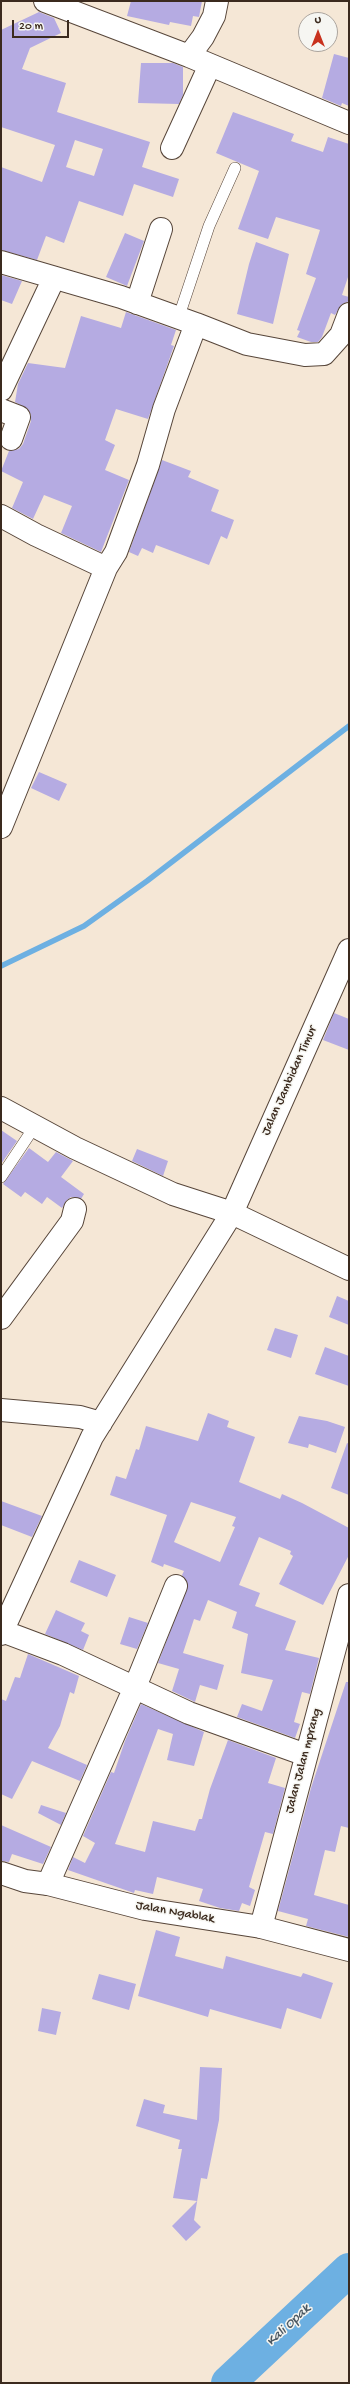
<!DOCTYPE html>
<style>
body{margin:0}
#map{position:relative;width:350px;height:2384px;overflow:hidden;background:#f5e7d6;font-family:"Gochi Hand",sans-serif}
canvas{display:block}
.frame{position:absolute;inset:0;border:2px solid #3b2a1e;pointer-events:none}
.north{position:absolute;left:298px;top:12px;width:40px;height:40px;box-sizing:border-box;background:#f6f6f2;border:1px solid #aba49d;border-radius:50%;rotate:0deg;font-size:11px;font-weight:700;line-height:16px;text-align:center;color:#3b2a1e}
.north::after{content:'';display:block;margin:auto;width:14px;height:18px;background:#c8321e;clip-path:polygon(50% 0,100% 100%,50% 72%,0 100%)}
.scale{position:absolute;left:12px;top:20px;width:57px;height:18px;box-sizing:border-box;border:2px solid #3b2a1e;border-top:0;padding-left:5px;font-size:12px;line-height:14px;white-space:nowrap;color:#3b2a1e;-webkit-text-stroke:3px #f6f6f2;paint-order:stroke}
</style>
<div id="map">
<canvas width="350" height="2384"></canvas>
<div class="frame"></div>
<div class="north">U</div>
<div class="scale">20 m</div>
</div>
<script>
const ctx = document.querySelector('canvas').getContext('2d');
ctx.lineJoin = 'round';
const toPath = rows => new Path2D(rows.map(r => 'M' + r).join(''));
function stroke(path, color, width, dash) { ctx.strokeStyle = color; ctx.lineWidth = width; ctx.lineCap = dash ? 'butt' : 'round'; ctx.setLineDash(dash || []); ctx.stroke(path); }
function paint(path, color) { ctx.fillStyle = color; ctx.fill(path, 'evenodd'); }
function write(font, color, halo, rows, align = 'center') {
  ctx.font = font + ' "Gochi Hand",sans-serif'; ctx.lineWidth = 3; ctx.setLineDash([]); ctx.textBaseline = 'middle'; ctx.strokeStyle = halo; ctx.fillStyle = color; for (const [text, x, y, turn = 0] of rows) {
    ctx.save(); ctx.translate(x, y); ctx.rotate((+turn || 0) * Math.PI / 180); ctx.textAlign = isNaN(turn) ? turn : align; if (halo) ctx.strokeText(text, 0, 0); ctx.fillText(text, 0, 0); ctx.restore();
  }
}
stroke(toPath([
 [1,966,84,926,147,881,349,726]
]), '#6db0e2', 5.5);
stroke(toPath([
 [228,2383,349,2270]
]), '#6db0e2', 34);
paint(toPath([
 [131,1,202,1,199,17,193,16,191,26,170,22,169,25,127,16],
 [39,12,54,18,61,33,30,48,22,69,66,83,57,112,150,142,142,167,179,179,173,197,134,184,123,216,79,201,64,243,46,236,37,260,1,250,1,167,42,182,55,145,1,127,1,30],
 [75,140,103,149,94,176,66,167],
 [334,54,349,58,349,106,342,103,341,106,322,98],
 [141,63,173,63,183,67,183,95,179,104,138,103],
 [233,112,294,134,291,141,323,152,328,137,349,144,349,274,342,295,349,297,349,301,341,305,335,315,331,313,322,337,318,342,311,342,297,337,300,331,297,330,316,278,306,274,320,230,276,217,268,239,238,229,259,171,216,153],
 [125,233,144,241,127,286,106,277],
 [256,242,289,254,273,324,237,314,249,264],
 [1,275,22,281,12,304,1,300],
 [126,312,176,330,171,345,174,346,148,419,116,409,105,440,115,445,105,470,129,480,101,552,61,533,72,506,44,495,33,519,12,508,23,482,1,471,9,451,19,449,23,444,31,421,31,415,28,409,15,402,18,384,28,363,65,368,81,316,121,328],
 [162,460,191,471,188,477,219,490,211,511,234,520,227,539,221,536,209,565,156,545,153,553,142,548,138,556,129,552],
 [39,772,67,784,59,801,31,788],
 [334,1013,349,1019,349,1050,323,1040],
 [1,1130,17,1141,1,1164],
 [29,1148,48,1162,56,1152,73,1161,61,1177,84,1194,81,1199,71,1197,66,1201,62,1208,47,1197,42,1204,25,1192,21,1197,3,1184],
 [137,1149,168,1161,163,1176,132,1161],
 [337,1296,349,1301,349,1325,329,1317],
 [275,1328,298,1335,291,1358,267,1350],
 [325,1347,349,1356,349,1386,315,1374],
 [208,1413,229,1421,227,1427,255,1437,239,1482,280,1499,282,1494,302,1503,349,1528,349,1555,323,1605,279,1584,293,1556,290,1554,291,1551,259,1537,239,1585,260,1593,255,1606,296,1621,285,1650,319,1658,310,1694,302,1692,294,1722,300,1724,295,1738,237,1717,242,1704,262,1711,273,1680,241,1673,248,1634,232,1628,237,1612,208,1600,200,1621,194,1619,183,1653,224,1665,217,1690,200,1685,195,1702,172,1691,179,1669,158,1663,188,1585,182,1575,184,1571,164,1564,163,1567,151,1562,167,1515,110,1495,116,1476,126,1479,136,1449,139,1450,146,1426,198,1441],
 [191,1502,236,1517,232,1526,235,1527,220,1562,174,1542],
 [299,1416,327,1421,345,1427,336,1453,309,1444,308,1448,288,1443],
 [347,1443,349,1444,349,1495,331,1488],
 [1,1501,42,1516,32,1537,1,1525],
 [79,1560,116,1575,107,1597,70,1582],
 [56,1610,85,1623,81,1631,89,1635,83,1650,45,1634],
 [129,1617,148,1623,137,1649,120,1644],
 [28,1654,79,1676,74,1694,70,1692,60,1726,48,1748,87,1765,80,1781,32,1761,12,1799,1,1794,1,1699,6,1701,15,1677,20,1678],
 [346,1682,349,1682,349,1828,341,1826,335,1852,325,1850,314,1895,349,1905,349,1937,306,1926,308,1919,278,1911,311,1788],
 [141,1704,204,1732,194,1766,167,1760,173,1734,158,1729,115,1844,145,1852,153,1821,195,1831,199,1819,202,1819,210,1789,228,1740,276,1758,268,1783,285,1788,273,1834,265,1832,249,1887,255,1890,250,1906,242,1903,239,1911,220,1908,199,1901,203,1889,157,1877,153,1894,135,1890,134,1893,68,1870,73,1857,85,1863,95,1843,83,1836,111,1772,114,1773,125,1741],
 [41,1805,66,1813,61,1825,38,1813],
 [1,1825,51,1847,43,1864,12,1854,9,1862,1,1861],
 [156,1930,180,1937,175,1956,223,1969,226,1956,301,1977,303,1973,333,1983,321,2019,287,2008,281,2029,210,2009,208,2017,138,1996],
 [99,1974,136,1984,129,2010,92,1999],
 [42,2008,61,2012,56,2035,38,2031],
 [200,2067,222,2068,219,2120,207,2179,201,2178,194,2220,201,2227,186,2241,172,2226,197,2201,173,2198,182,2149,178,2149,180,2140,136,2126,144,2099,165,2105,163,2113,197,2120]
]), '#b5abe2');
const service = toPath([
 [178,319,209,226,235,168],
 [1,1177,35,1126]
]);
const minor = toPath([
 [45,1,189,56,349,123],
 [189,56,203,37,214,16,217,1],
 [172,148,210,65],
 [1,262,121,297,196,324,164,409,148,465,116,552,106,568,1,827],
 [137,303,161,229],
 [196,324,247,344,305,355,324,354,341,335,349,314],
 [1,390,54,278],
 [1,410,19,417,11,439],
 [1,516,36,535,106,568],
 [349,950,232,1213,349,1269],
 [1,1108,75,1148,173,1194,232,1213,92,1437,1,1634],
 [1,1318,72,1221,75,1209],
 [1,1410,80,1417,101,1423],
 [2,1631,63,1654,189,1713,306,1755],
 [48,1884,135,1687,176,1586],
 [261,1927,349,1595]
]);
const tertiary = toPath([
 [1,1873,25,1881,48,1884,145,1909,261,1927,349,1950]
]);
stroke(service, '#57463a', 12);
stroke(minor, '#57463a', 24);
stroke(tertiary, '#57463a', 24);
stroke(service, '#fff', 11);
stroke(minor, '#fff', 22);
stroke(tertiary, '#fff', 22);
write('13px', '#3b2a1e', '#f6f6f2', [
 ["Jalan Jambidan Timur",290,1081,-66],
 ["Jalan Jalan mprang",304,1761,-75],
 ["Jalan Ngablak",175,1913,10]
]);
write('italic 14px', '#4c5963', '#f6f6f2', [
 ["Kali Opak",289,2326,-43]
]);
</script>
